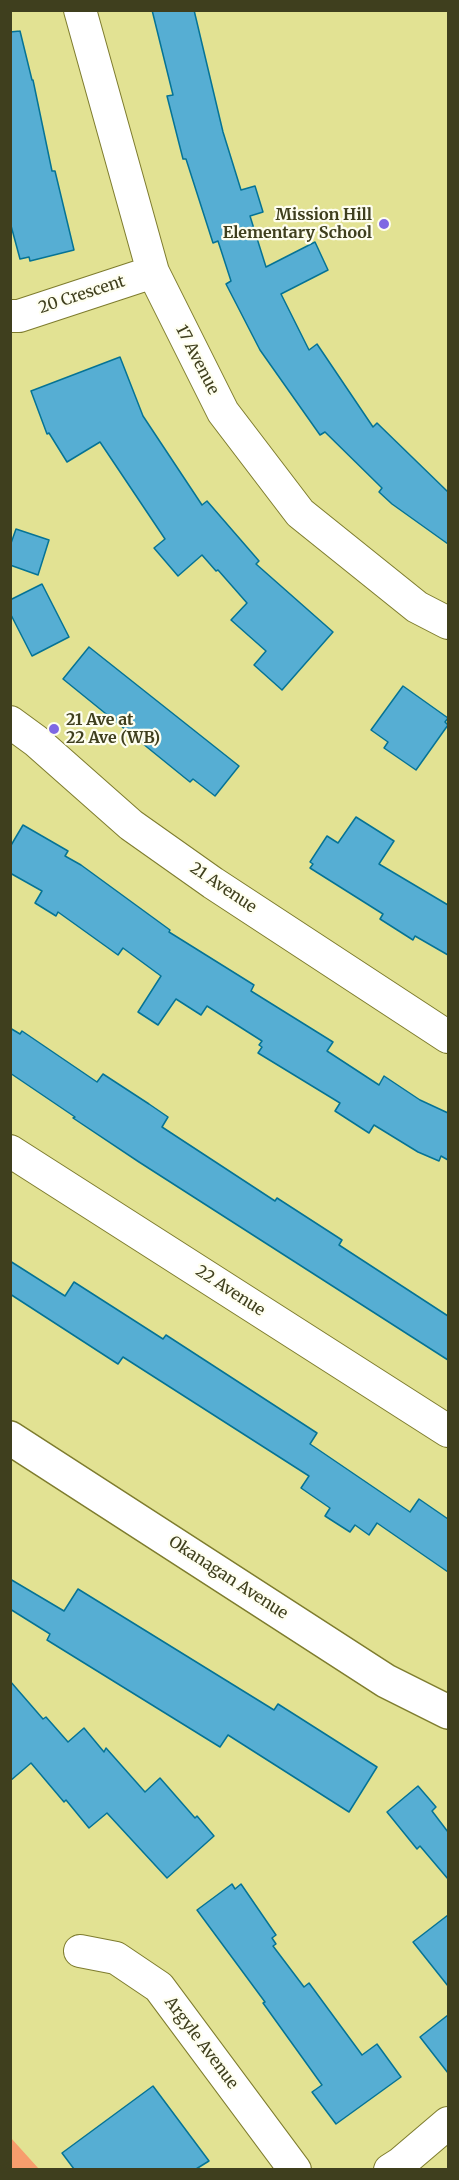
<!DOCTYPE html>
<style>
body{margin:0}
#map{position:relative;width:459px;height:2180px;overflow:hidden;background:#e2e293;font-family:Merriweather,serif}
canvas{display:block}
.frame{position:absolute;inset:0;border:12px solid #3f3f1e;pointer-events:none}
</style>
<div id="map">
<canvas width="459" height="2180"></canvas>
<div class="frame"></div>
</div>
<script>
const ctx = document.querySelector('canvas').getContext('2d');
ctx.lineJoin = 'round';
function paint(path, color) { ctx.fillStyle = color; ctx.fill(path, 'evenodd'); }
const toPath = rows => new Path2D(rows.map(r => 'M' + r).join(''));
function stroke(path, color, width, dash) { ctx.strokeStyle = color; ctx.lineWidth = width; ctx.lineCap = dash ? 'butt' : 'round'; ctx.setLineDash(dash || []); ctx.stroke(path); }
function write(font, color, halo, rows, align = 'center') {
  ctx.font = font + ' Merriweather,serif'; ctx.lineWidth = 4.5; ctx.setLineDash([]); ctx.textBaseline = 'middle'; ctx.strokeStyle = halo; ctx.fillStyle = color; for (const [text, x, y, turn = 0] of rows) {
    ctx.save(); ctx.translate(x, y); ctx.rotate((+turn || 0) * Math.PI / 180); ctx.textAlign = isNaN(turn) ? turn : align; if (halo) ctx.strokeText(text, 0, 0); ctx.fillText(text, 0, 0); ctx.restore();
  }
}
paint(toPath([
 [10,2138,11,2138,39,2169,11,2169]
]), '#f79d6d');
const building = toPath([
 [152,10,194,10,223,132,241,190,255,186,263,212,250,216,266,267,315,242,328,270,281,294,309,350,317,344,373,427,377,423,448,492,448,544,392,504,379,492,382,488,325,432,320,435,260,350,226,284,231,281,218,241,213,243,186,159,183,159,167,96,173,95,152,10],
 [20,31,32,80,33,80,52,171,55,171,74,250,30,261,29,257,20,259,10,222,10,32,20,31],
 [120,357,143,416,202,505,207,501,259,561,256,564,333,632,282,690,254,665,266,651,231,620,247,603,218,570,216,571,202,555,178,576,154,548,165,539,100,442,67,462,49,433,47,434,31,391,120,357],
 [16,529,49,540,38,575,10,565,10,546,16,529],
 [42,584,69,637,32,656,10,613,10,600,42,584],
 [89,647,239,766,215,796,193,779,190,782,63,679,89,647],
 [403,686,448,718,445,722,448,725,416,770,384,748,388,742,371,730,403,686],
 [356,817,394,841,379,864,448,905,448,955,415,936,413,940,380,919,383,914,310,868,313,864,310,862,327,836,338,843,356,817],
 [23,825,68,851,65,856,81,865,170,930,169,932,254,985,251,991,333,1042,327,1051,379,1085,384,1076,420,1100,448,1113,448,1160,441,1156,439,1161,418,1152,374,1125,369,1133,335,1111,340,1103,258,1053,262,1047,259,1045,262,1041,207,1006,201,1015,176,999,158,1025,138,1012,161,976,123,948,118,955,58,912,56,916,35,903,42,891,10,873,10,847,23,825],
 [10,1028,20,1034,22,1031,97,1082,103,1074,149,1104,168,1117,162,1127,275,1201,277,1198,342,1240,339,1245,448,1316,448,1360,139,1162,73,1118,75,1117,10,1073,10,1028],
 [10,1261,65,1296,74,1282,163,1339,166,1335,317,1433,310,1444,410,1512,419,1499,448,1519,448,1572,377,1523,369,1535,355,1525,350,1532,325,1516,330,1508,301,1488,309,1476,123,1357,118,1364,10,1294,10,1261],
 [10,1579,64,1611,78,1589,274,1710,278,1704,377,1767,349,1812,228,1735,220,1747,47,1640,50,1634,10,1609,10,1579],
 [10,1681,43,1719,46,1717,68,1742,84,1728,104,1752,106,1748,145,1792,160,1778,195,1818,197,1816,214,1836,167,1878,107,1813,89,1828,66,1800,64,1802,31,1763,10,1781,10,1681],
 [418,1786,436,1807,432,1811,448,1832,448,1879,420,1846,417,1849,387,1812,418,1786],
 [232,1884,235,1889,241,1884,276,1935,272,1938,276,1944,273,1946,304,1987,309,1983,362,2055,377,2044,401,2077,336,2124,312,2092,322,2085,263,2003,265,2002,197,1910,232,1884],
 [448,1915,448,1986,413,1942,448,1915],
 [448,2015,448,2073,420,2037,448,2015],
 [153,2086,209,2161,196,2169,74,2169,62,2153,153,2086]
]);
paint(building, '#56aed3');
stroke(building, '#057395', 1.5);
const street = toPath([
 [80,10,153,272,223,412,300,513,417,607,448,623],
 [10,316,19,316,153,272],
 [10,722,36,741,131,825,213,883,448,1037],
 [10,1151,448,1431],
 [80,1951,116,1958,159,1987,295,2170],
 [390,2170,401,2163,448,2123]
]);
const secondary = toPath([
 [10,1438,386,1681,448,1712]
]);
stroke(street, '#7e7c2e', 34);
stroke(secondary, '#7e7c2e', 36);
stroke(street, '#fff', 32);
stroke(secondary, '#fff', 33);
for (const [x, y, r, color] of [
 [384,224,6,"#7e68e3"],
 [54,729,6,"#7e68e3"]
]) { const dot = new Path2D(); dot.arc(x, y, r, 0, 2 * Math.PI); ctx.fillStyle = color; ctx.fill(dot); stroke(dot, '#fefeef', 2); }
write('bold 16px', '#3f3f1e', '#fefeef', [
 ["Mission Hill",372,215],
 ["Elementary School",372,233],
 ["21 Ave at",66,720,"left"],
 ["22 Ave (WB)",66,738,"left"]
], 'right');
write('16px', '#3f3f1e', '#fefeef', [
 ["20 Crescent",82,295,-18],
 ["17 Avenue",197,360,63],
 ["21 Avenue",223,888,34],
 ["22 Avenue",230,1291,33],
 ["Okanagan Avenue",228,1578,33],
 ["Argyle Avenue",201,2043,53]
]);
</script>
